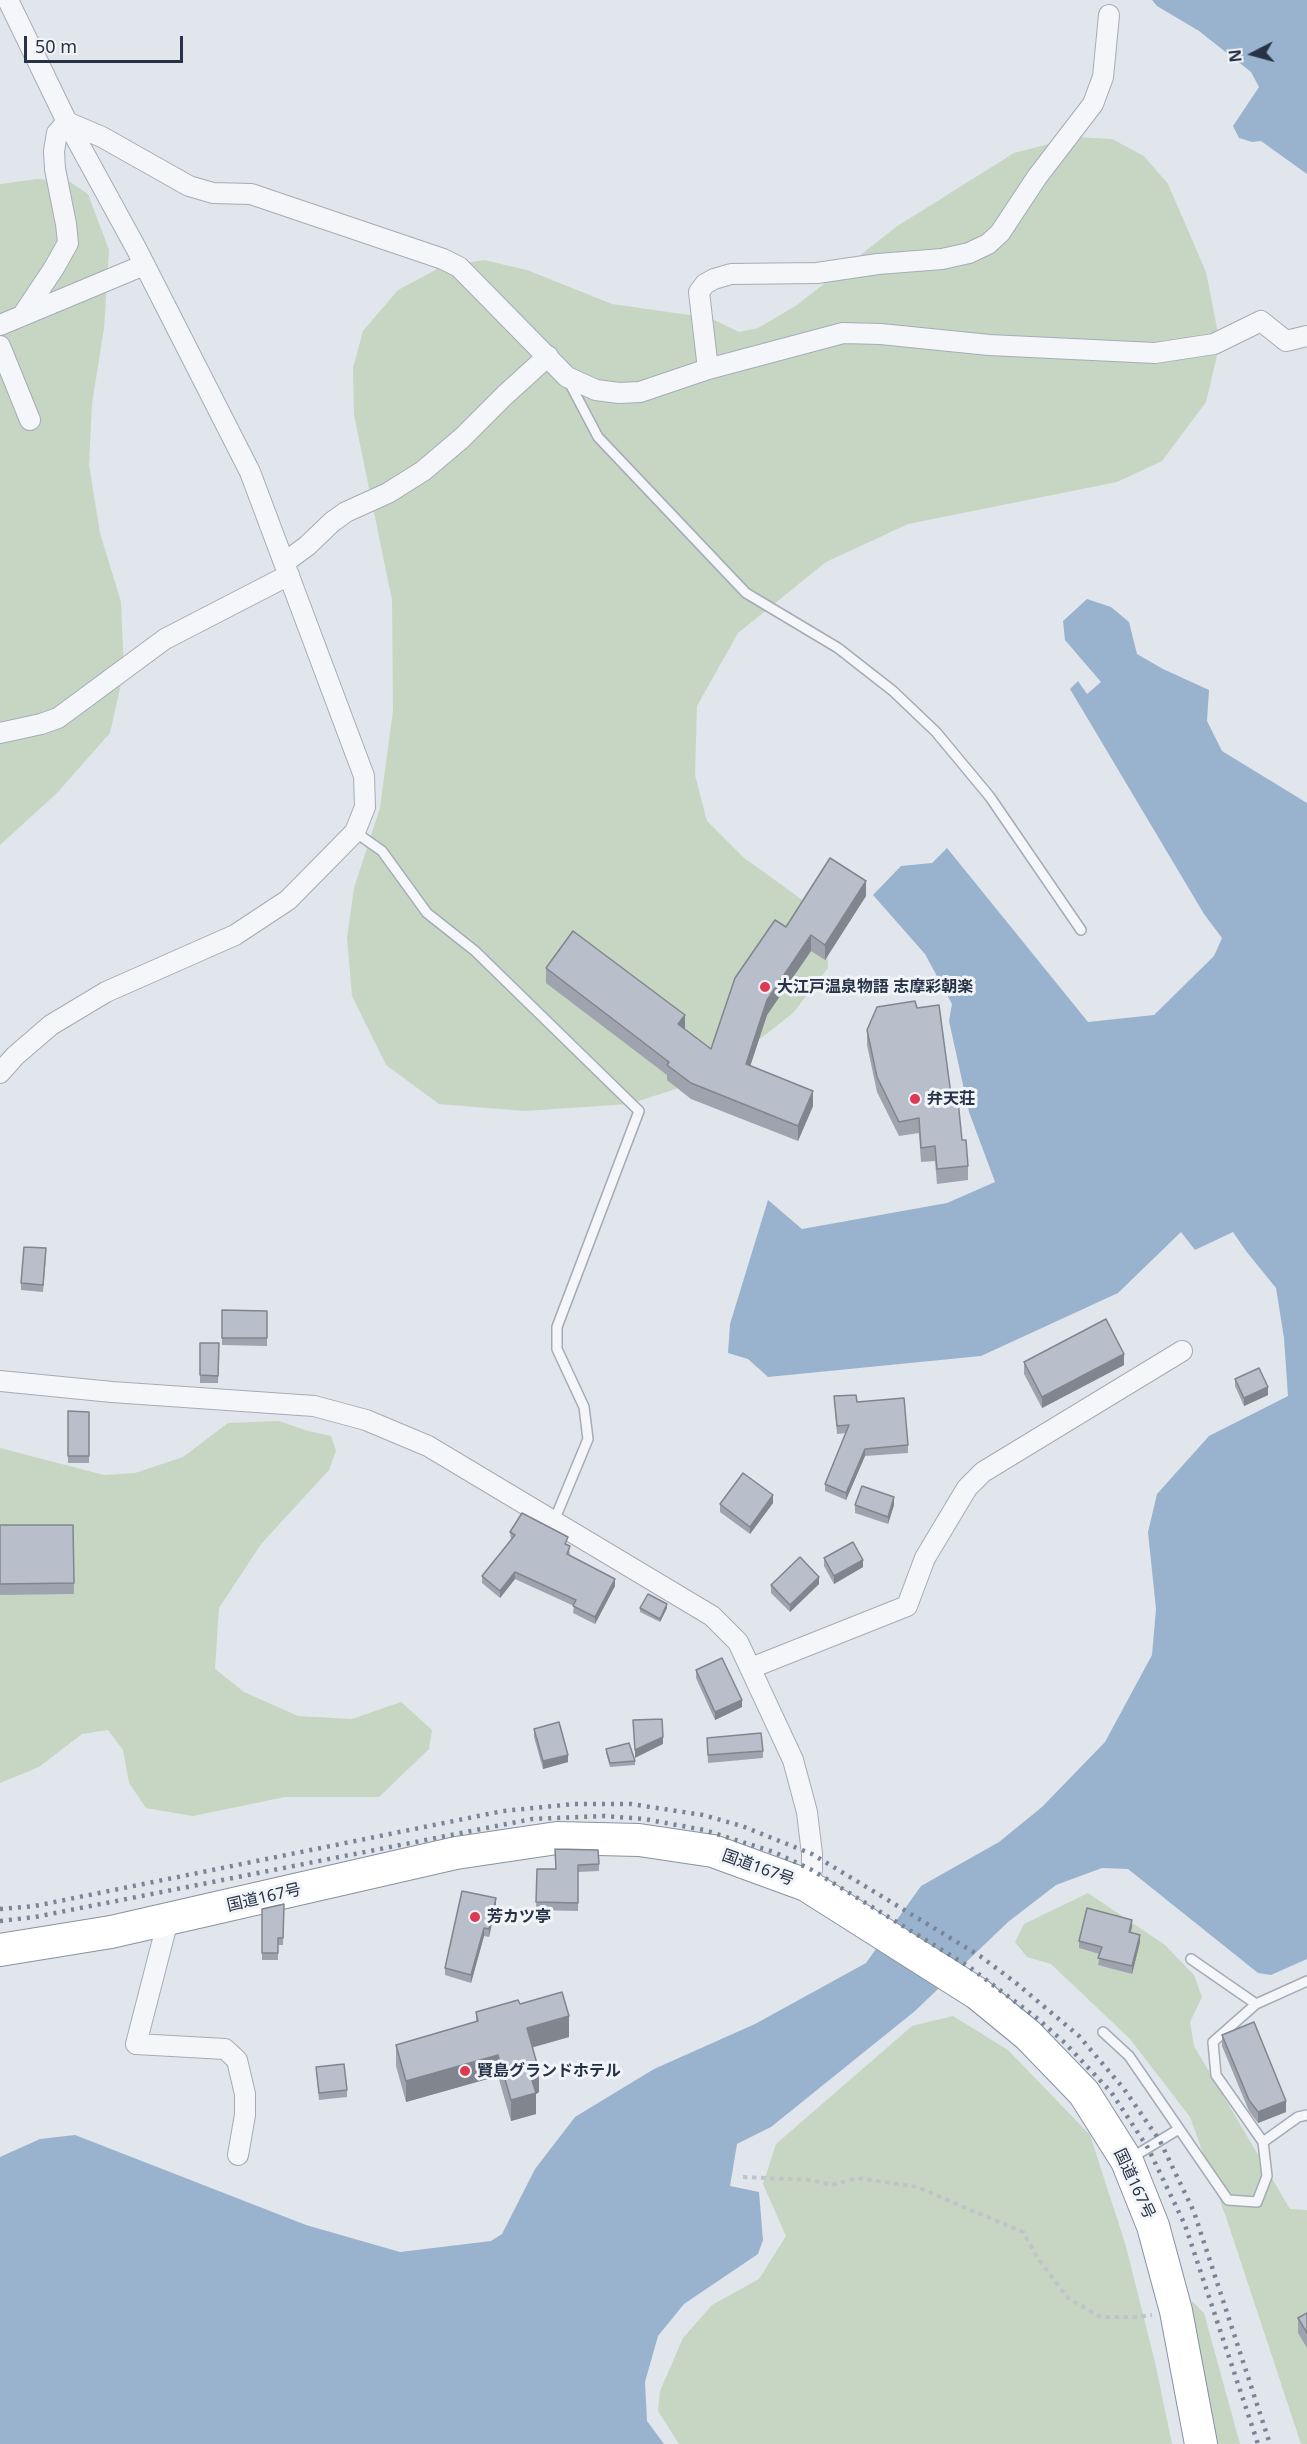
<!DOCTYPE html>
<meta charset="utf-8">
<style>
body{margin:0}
#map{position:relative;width:1307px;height:2444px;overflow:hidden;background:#e1e5ec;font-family:"Noto Sans",sans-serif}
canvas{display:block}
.north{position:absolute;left:1223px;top:24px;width:60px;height:60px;-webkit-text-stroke:4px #f1f4f8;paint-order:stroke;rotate:264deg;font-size:16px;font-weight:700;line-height:24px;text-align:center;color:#273246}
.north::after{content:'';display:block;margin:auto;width:21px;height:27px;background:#273246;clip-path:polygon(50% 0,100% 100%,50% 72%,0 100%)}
.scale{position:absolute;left:24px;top:36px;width:159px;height:27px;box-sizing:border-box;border:3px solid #273246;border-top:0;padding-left:8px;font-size:18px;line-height:21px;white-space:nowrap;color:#273246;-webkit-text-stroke:4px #f1f4f8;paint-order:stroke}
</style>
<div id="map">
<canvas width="1307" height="2444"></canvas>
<div class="north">N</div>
<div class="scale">50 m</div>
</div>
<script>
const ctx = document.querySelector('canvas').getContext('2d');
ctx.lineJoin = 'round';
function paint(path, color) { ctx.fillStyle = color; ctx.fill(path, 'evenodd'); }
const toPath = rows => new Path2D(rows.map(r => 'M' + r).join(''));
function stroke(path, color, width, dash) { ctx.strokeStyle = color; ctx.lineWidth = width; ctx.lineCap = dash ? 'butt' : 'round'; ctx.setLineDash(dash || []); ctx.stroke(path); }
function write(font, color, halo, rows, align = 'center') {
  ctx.font = font + ' "Noto Sans","Noto Sans JP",sans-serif'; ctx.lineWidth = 6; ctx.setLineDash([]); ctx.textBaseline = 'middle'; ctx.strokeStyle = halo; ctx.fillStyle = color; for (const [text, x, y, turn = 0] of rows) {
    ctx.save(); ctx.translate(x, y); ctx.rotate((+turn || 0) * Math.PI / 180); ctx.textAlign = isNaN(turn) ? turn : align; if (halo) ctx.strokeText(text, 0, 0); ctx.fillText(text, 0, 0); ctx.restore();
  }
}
paint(toPath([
 [1076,137,1112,139,1144,156,1168,184,1206,272,1220,343,1206,402,1162,461,1117,482,908,524,826,562,738,633,697,706,695,775,707,821,743,857,808,904,827,935,828,968,793,1013,710,1078,629,1104,525,1111,439,1104,386,1065,352,996,347,938,354,888,380,808,393,710,392,600,354,415,353,368,363,331,398,290,441,267,484,260,527,270,612,304,710,318,739,332,758,328,797,305,896,227,1014,153],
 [37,179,70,182,88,194,109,250,104,328,92,404,89,465,100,533,121,602,124,671,110,733,57,793,0,845,0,184],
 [279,1421,308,1431,331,1436,336,1451,329,1470,261,1544,219,1608,215,1669,244,1692,298,1716,352,1719,401,1702,432,1730,429,1749,379,1797,285,1797,193,1816,146,1808,129,1783,123,1750,108,1730,82,1734,39,1767,0,1783,0,1448,104,1475,135,1473,183,1457,228,1423],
 [1088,1893,1165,1945,1194,1975,1202,1997,1190,2022,1194,2046,1290,2209,1307,2210,1307,2444,1301,2444,1227,2220,1190,2117,1130,2039,1051,1964,1027,1957,1015,1942,1024,1924],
 [953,2016,1008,2050,1090,2135,1125,2243,1155,2362,1172,2444,679,2444,658,2411,660,2391,683,2338,712,2305,759,2279,786,2236,763,2184,776,2144,912,2026],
 [1192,2301,1204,2313,1240,2444,1215,2444,1190,2316]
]), '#c7d6c2');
paint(toPath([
 [1152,0,1307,0,1307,174,1261,141,1252,142,1239,138,1233,126,1259,87,1251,72,1199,31,1157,6],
 [1087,599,1111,607,1129,622,1137,654,1163,669,1209,690,1207,721,1222,751,1307,803,1307,1959,1271,1975,1258,1973,1128,1869,1102,1868,1056,1885,1008,1922,915,2011,771,2127,737,2144,730,2186,759,2192,763,2240,758,2254,684,2304,658,2336,645,2382,647,2421,664,2444,0,2444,0,2157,40,2139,75,2135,306,2225,400,2252,491,2241,502,2234,535,2169,575,2117,654,2069,755,2024,866,1963,921,1886,999,1842,1042,1807,1105,1742,1152,1655,1156,1609,1148,1532,1157,1494,1209,1436,1288,1396,1284,1338,1276,1288,1246,1251,1233,1232,1195,1250,1181,1232,1118,1293,981,1356,768,1377,748,1359,728,1353,730,1324,768,1200,802,1229,947,1203,995,1182,969,1112,949,1021,952,1004,925,954,873,895,901,866,932,863,947,848,1088,1022,1154,1015,1214,956,1222,938,1204,914,1070,689,1078,681,1087,694,1101,682,1065,640,1063,621]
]), '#99b3cf');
const service = toPath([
 [568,380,598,437,746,593,838,648,893,691,936,732,990,797,1081,930],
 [355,832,382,851,427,913,475,951,639,1111,557,1327,557,1349,584,1407,588,1439,554,1521],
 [1191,1959,1256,2004],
 [1103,2032,1129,2056,1228,2200,1257,2202,1267,2176,1263,2142,1216,2075,1213,2042,1256,2004,1307,1981],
 [1263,2142,1298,2117,1307,2115],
 [1131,2158,1179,2129]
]);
const minor = toPath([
 [67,122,102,137,189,186,213,193,251,194,443,259,459,267,567,377,596,390,619,393,640,392,708,369,843,333,881,334,989,345,1155,353,1214,344,1261,321,1286,341,1307,336],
 [22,316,54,268,68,243,66,224,55,169,54,151,57,133,67,122],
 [0,325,144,265],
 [0,346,30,420],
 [708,369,699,292,705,284,714,279,731,274,817,273,878,264,942,259,969,253,988,244,1000,233,1037,177,1093,104,1103,77,1109,15],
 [285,562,307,546,332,522,346,512,388,493,423,471,462,438,505,395,548,356],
 [0,733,41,724,58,718,165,639,289,575],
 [0,1073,15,1056,51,1025,106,992,235,935,288,900,355,832,365,807,364,776,250,472,136,248,67,122,8,0],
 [0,1381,112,1392,314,1406,366,1420,428,1446,712,1616,738,1642,793,1760,807,1812,812,1854,812,1870,806,1885],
 [751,1668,907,1606,925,1558,967,1488,983,1472,1182,1351],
 [168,1920,136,2044,225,2049,237,2060,245,2094,245,2115,238,2155]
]);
const trunk = toPath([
 [0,1950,111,1932,456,1853,557,1838,639,1840,713,1851,806,1885,978,1994,1028,2035,1084,2093,1127,2161,1153,2226,1176,2311,1201,2444]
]);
stroke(service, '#a5acb7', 12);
stroke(minor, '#a5acb7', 22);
stroke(trunk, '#8792a4', 34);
stroke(toPath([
 [743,2177,811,2180,832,2185,858,2178,917,2187,1023,2232,1037,2257,1068,2298,1101,2317,1136,2317,1152,2315]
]), '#bfc3ca', 4, [4.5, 4.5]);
stroke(service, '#f5f6f9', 9);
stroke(minor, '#f5f6f9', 20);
stroke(trunk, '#fff', 32);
stroke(toPath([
 [0,1909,35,1906,503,1811,574,1804,631,1804,703,1815,742,1826,812,1854,980,1956,1016,1983,1079,2036,1124,2089,1160,2141,1194,2212,1270,2444],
 [0,1921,35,1917,532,1819,605,1816,644,1819,704,1830,774,1852,812,1870,968,1966,1038,2019,1065,2043,1111,2092,1148,2148,1185,2225,1258,2444]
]), '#798497', 4.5, [3, 6]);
paint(toPath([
 [866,896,825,960,811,951,767,1015,750,1066,813,1106,798,1141,691,1099,667,1080,667,1075,546,983,546,968,685,1029,711,1049,786,927],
 [917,1008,952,1102,968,1166,968,1180,937,1184,935,1161,921,1162,919,1133,899,1136,877,1092,867,1045,867,1030],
 [46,1256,43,1292,21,1290,21,1283],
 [222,1310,267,1311,267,1346,222,1345],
 [200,1343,219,1343,218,1383,200,1383],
 [1024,1362,1124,1365,1042,1408,1024,1374],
 [1235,1379,1268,1395,1244,1406,1235,1386],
 [834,1396,857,1402,908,1445,908,1453,865,1456,846,1500,825,1491,825,1484,846,1433,837,1434],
 [68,1411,89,1412,89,1463,68,1463],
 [773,1503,750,1534,720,1512,720,1504],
 [855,1505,894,1505,888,1524,855,1513],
 [0,1525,73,1525,74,1594,0,1595],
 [510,1532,568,1544,567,1545,570,1553,569,1555,615,1586,595,1624,573,1613,574,1606,515,1579,500,1598,482,1583,482,1576,511,1540],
 [824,1558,863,1567,834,1584,824,1566],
 [819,1584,790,1612,771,1593,771,1585],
 [640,1608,667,1608,660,1622,640,1612],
 [696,1670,742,1707,715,1720,696,1678],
 [534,1729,568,1762,543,1769,534,1737],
 [707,1738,763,1751,763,1758,708,1763],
 [606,1749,635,1761,635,1765,610,1767,606,1753],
 [555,1849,599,1864,599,1871,578,1872,578,1911,536,1910,537,1869,556,1869],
 [284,1904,283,1945,278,1945,278,1960,262,1960,262,1909],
 [496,1905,489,1937,484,1936,471,1983,445,1975,445,1968],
 [1132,1927,1130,1932,1140,1942,1132,1974,1098,1965,1100,1954,1079,1948,1079,1941],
 [520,2004,569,2037,533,2047,539,2092,536,2094,536,2114,511,2121,498,2076,406,2102,396,2066,396,2045,476,2022,476,2012],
 [1222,2035,1286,2112,1258,2123,1249,2111,1222,2046],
 [316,2067,347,2090,347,2097,319,2100],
 [1307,2313,1307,2348,1298,2333,1298,2318]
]), '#9ea3ae');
paint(toPath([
 [866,881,866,896,825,960,825,945],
 [811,935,811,951,767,1015,746,1079,746,1064,767,1000],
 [685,1015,685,1030,678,1024],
 [813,1091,813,1106,798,1141,798,1126],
 [1124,1354,1124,1365,1042,1408,1042,1397],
 [1268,1387,1268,1395,1244,1406,1244,1398],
 [865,1449,865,1456,846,1500,846,1493],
 [773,1495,773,1503,750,1534,750,1527],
 [894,1497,894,1505,888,1524,888,1517],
 [863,1560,863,1567,834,1584,834,1576],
 [515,1572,515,1579,500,1598,500,1591],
 [819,1577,819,1584,790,1612,790,1605],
 [615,1579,615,1586,595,1624,595,1617],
 [667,1604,667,1608,660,1622,660,1619],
 [742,1700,742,1707,715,1720,715,1712],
 [663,1737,663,1744,635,1758,635,1750],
 [568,1755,568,1762,543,1769,543,1761],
 [496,1898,496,1905,489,1937,489,1929],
 [1132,1920,1132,1927,1129,1939,1129,1932],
 [484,1928,484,1936,471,1983,471,1975],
 [1140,1935,1140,1942,1132,1974,1132,1966],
 [569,2016,569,2037,527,2049,527,2028],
 [498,2055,498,2076,406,2102,406,2081],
 [539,2071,539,2092,536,2094,536,2114,511,2121,511,2100,530,2074],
 [1286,2101,1286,2112,1258,2123,1258,2112]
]), '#81858d');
const building = toPath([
 [830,858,866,881,825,945,811,935,767,1000,746,1064,813,1091,798,1126,691,1083,667,1065,669,1062,546,968,573,931,685,1015,678,1024,711,1049,735,978,775,920,786,927,830,858],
 [915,1001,917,1008,939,1005,952,1102,958,1101,962,1140,966,1140,968,1166,937,1169,935,1146,921,1148,919,1118,899,1122,877,1077,867,1030,877,1007,915,1001],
 [24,1247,46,1248,43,1285,21,1283,24,1247],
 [222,1310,267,1311,267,1338,222,1338,222,1310],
 [1106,1319,1124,1354,1042,1397,1024,1362,1106,1319],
 [200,1343,219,1343,218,1376,200,1375,200,1343],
 [1259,1368,1268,1387,1244,1398,1235,1379,1259,1368],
 [856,1395,857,1402,904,1398,908,1445,865,1449,846,1493,825,1484,849,1425,837,1426,834,1396,856,1395],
 [68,1411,89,1412,89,1456,68,1456,68,1411],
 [743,1473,773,1495,750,1527,720,1504,743,1473],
 [862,1486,894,1497,888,1517,855,1505,862,1486],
 [522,1513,568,1537,565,1544,570,1546,567,1554,615,1579,595,1617,573,1606,576,1600,515,1572,500,1591,482,1576,515,1535,510,1532,522,1513],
 [0,1525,73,1525,74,1583,0,1584,0,1525],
 [853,1542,863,1560,834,1576,824,1558,853,1542],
 [800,1557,819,1577,790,1605,771,1585,800,1557],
 [648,1594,667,1604,660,1619,640,1608,648,1594],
 [722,1658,742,1700,715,1712,696,1670,722,1658],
 [662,1719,663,1737,635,1750,633,1720,662,1719],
 [559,1722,568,1755,543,1761,534,1729,559,1722],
 [761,1733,763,1751,708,1755,707,1738,761,1733],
 [629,1743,635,1761,610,1763,606,1749,629,1743],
 [555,1849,598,1850,599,1864,578,1865,578,1903,536,1902,537,1869,556,1869,555,1849],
 [462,1891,496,1898,489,1929,484,1928,471,1975,445,1968,462,1891],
 [284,1904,283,1938,278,1938,278,1953,262,1953,262,1909,284,1904],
 [1087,1908,1132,1920,1129,1932,1140,1935,1132,1966,1098,1958,1102,1947,1079,1941,1087,1908],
 [562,1992,569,2016,527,2028,539,2071,530,2074,536,2093,511,2100,498,2055,406,2081,396,2045,478,2021,476,2012,518,2000,520,2004,562,1992],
 [1254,2022,1286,2101,1258,2112,1249,2100,1222,2035,1254,2022],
 [344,2064,347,2090,319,2093,316,2067,344,2064],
 [1307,2313,1307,2333,1298,2318,1307,2313]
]);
paint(building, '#b8beca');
stroke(building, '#81858d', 1.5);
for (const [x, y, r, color] of [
 [765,987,6,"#dd3951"],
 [915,1099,6,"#dd3951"],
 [475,1917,6,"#dd3951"],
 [465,2071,6,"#dd3951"]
]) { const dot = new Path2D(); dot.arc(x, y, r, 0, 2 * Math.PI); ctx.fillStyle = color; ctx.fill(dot); stroke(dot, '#f1f4f8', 2); }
write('bold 16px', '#273246', '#f1f4f8', [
 ["大江戸温泉物語 志摩彩朝楽",777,987],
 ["弁天荘",927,1099],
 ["芳カツ亭",487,1917],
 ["賢島グランドホテル",477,2071]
], 'left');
write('16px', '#273246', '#f1f4f8', [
 ["国道167号",758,1868,20],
 ["国道167号",264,1898,-13],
 ["国道167号",1134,2184,65]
]);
</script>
